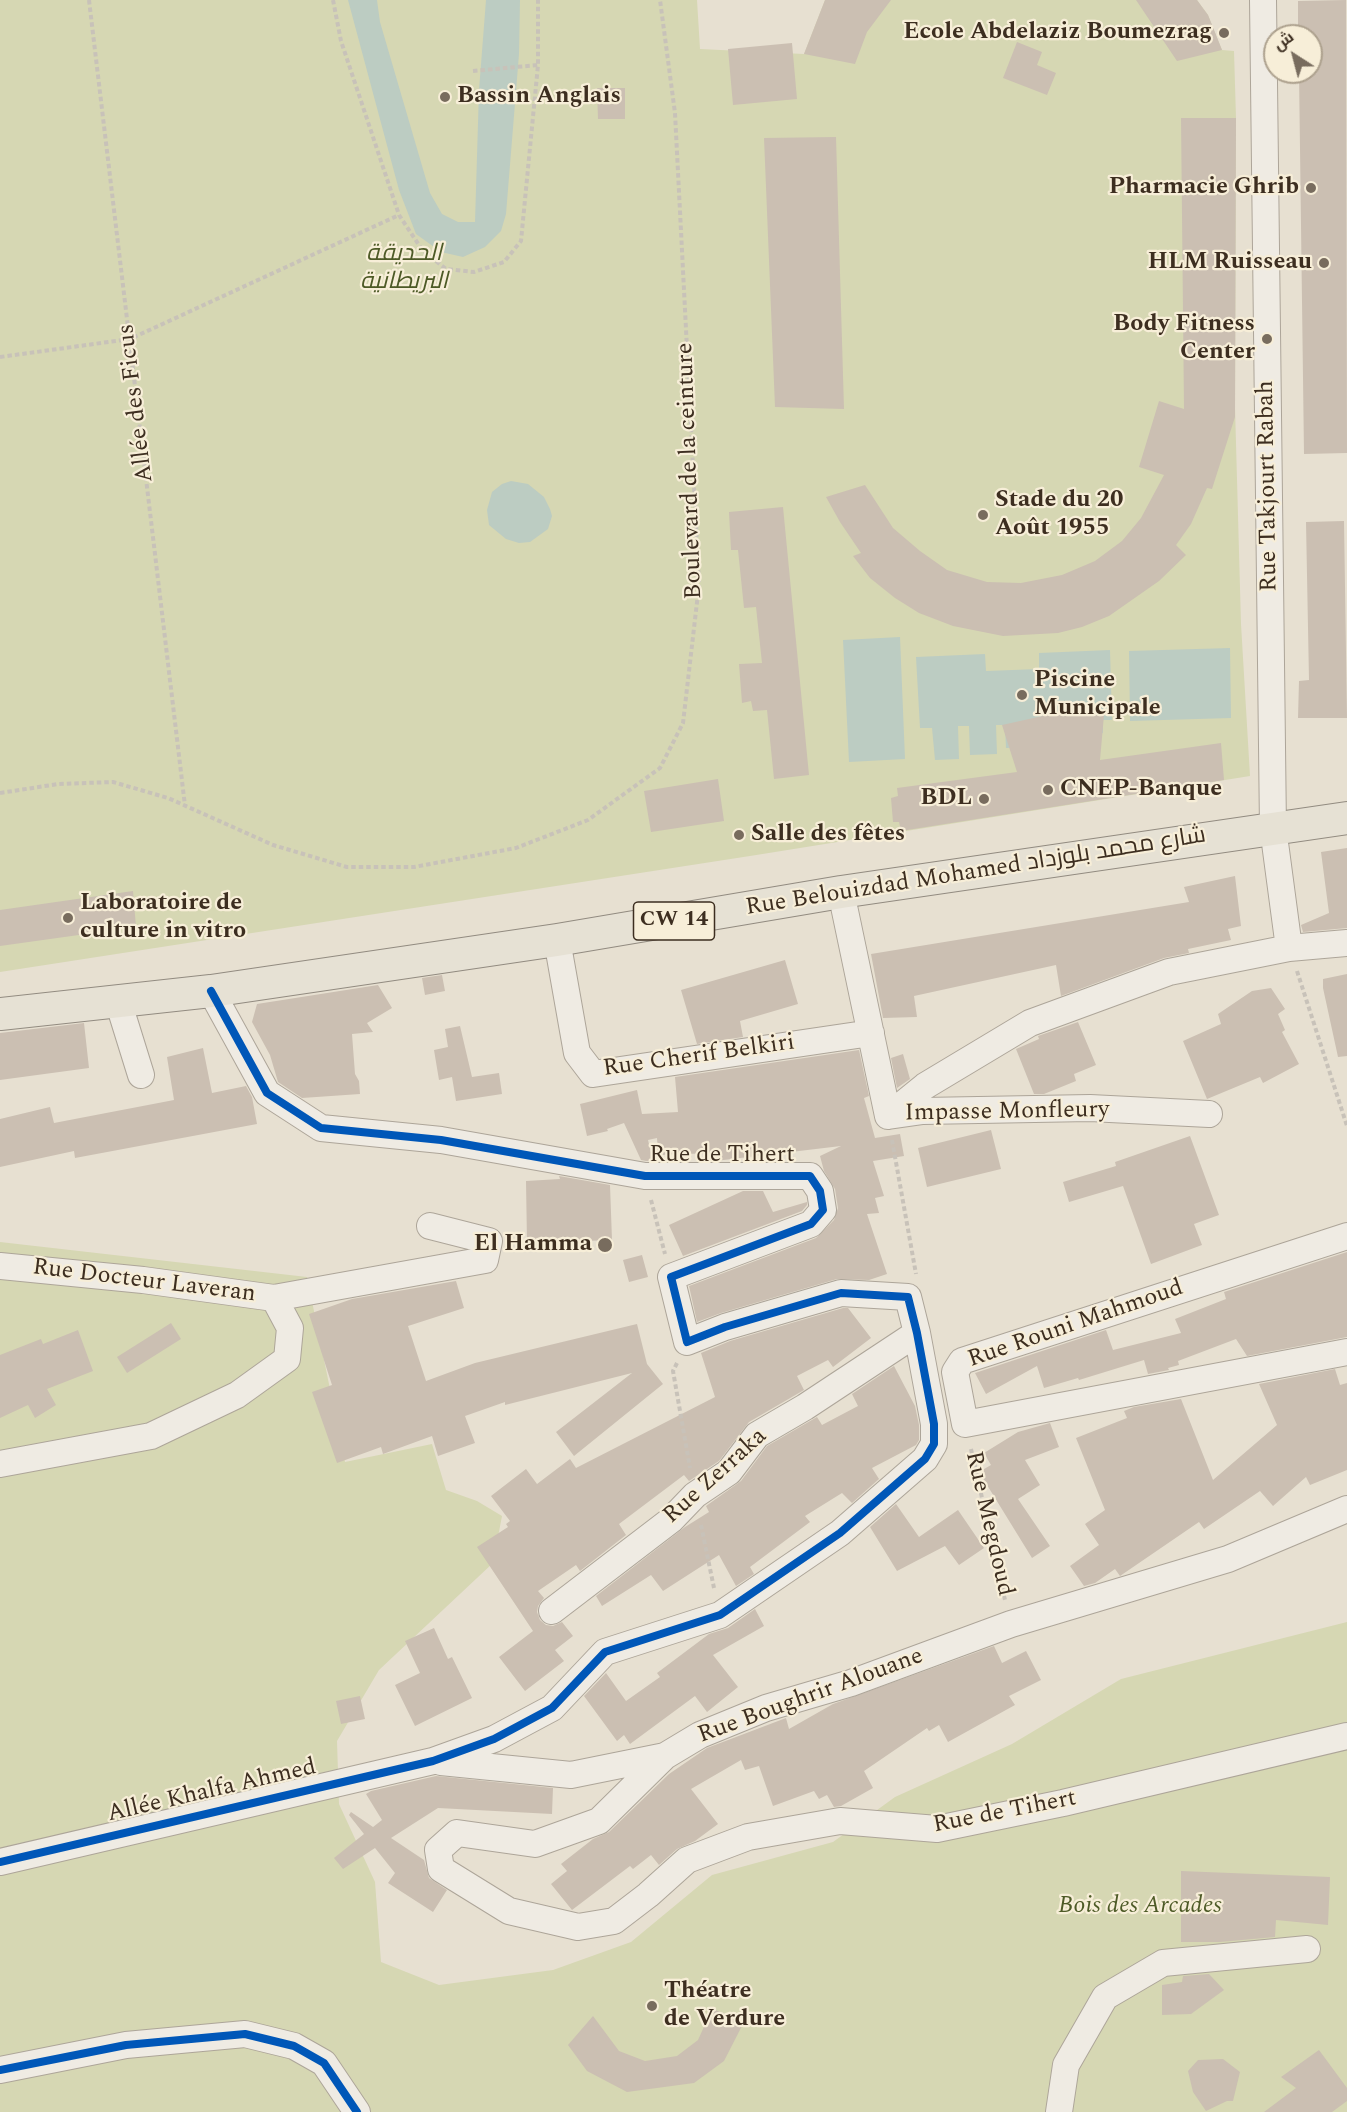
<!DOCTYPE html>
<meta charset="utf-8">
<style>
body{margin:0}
#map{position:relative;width:1347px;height:2112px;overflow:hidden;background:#e7e0d1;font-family:Spectral,Cairo,serif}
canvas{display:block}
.north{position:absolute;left:1263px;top:24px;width:60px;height:60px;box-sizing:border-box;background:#f7eed8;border:2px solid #ada18e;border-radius:50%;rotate:324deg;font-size:16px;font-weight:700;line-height:24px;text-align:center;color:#3d2e20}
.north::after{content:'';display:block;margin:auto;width:21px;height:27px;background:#786c5e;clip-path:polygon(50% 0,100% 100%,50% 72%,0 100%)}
</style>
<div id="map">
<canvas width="1347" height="2112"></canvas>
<div class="north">ش</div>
</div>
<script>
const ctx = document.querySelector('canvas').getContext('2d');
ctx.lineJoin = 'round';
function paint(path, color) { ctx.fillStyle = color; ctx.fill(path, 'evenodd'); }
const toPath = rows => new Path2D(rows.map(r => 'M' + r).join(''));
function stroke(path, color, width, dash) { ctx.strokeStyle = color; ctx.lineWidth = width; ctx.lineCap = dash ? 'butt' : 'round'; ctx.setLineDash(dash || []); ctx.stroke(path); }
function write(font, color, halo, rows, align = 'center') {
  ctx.font = font + ' Spectral,Cairo,serif'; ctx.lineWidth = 4.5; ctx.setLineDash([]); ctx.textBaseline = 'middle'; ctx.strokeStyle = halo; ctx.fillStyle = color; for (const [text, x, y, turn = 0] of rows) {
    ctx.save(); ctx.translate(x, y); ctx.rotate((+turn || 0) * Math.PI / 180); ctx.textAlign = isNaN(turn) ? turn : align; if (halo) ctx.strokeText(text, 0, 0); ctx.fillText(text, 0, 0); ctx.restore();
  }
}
paint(toPath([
 [0,0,697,0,700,49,804,54,825,0,1197,0,1208,15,1222,50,1234,51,1236,118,1235,407,1241,624,1250,776,750,856,0,972],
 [0,1242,307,1277,345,1462,432,1444,446,1490,477,1501,502,1516,493,1563,379,1670,337,1741,339,1804,375,1882,381,1962,439,1985,553,1970,631,1942,712,1875,833,1842,895,1797,1012,1744,1121,1679,1347,1622,1347,2112,0,2112]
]), '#d6d7b3');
paint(toPath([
 [348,0,377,0,380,22,430,193,442,214,458,222,475,222,479,90,486,0,520,0,519,54,506,214,501,231,485,247,463,257,441,252,416,234,399,190],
 [511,481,528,484,544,497,550,509,552,516,548,529,530,542,519,543,506,539,489,525,487,510,492,492,502,484],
 [900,637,905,759,849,762,843,640],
 [1230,648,1231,718,1130,721,1129,651],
 [1110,650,1112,720,1103,720,1103,733,1083,734,1034,747,1006,748,1005,725,996,725,997,754,970,755,969,726,958,726,959,759,935,760,932,728,920,728,916,657,985,654,986,671,1039,669,1039,653]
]), '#bcccc2');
paint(toPath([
 [825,0,891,0,867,32,855,64,804,54],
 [1136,0,1197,0,1208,15,1222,50,1177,61],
 [1346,0,1347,453,1304,454,1299,72,1311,72,1311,36,1298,36,1298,1],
 [1017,42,1042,52,1037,65,1056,73,1047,95,1003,78],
 [792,43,797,99,733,105,728,49],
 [597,88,625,88,625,119,598,119],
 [1181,118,1236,118,1235,417,1212,489,1207,488,1191,524,1176,545,1186,555,1159,581,1109,616,1082,627,1058,633,1003,636,953,626,919,613,895,598,870,578,853,556,861,553,840,522,826,497,865,485,893,528,920,551,947,570,987,582,1021,583,1062,575,1095,561,1122,541,1141,518,1164,475,1139,467,1159,401,1184,409],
 [836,137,844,409,775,407,764,138],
 [783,507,809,775,774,779,767,710,753,711,751,701,742,703,739,664,762,663,756,607,744,608,738,550,731,550,729,512],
 [1344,521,1347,718,1298,718,1299,681,1309,680,1306,522],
 [1065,711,1104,715,1100,760,1221,743,1224,780,901,831,899,822,893,822,891,798,898,796,897,788,1017,772,1002,725],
 [718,779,724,821,651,832,644,791],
 [1347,848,1347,928,1303,932,1301,925,1329,913,1321,852],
 [1235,876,1241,926,1228,929,1231,940,1188,949,1189,953,1164,958,1061,996,1056,965,914,996,917,1017,883,1018,871,954,1189,902,1184,887],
 [133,891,136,927,0,946,0,910],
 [785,960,798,1004,740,1021,743,1037,697,1044,681,990],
 [1347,974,1347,1056,1338,1057,1323,988,1323,979],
 [442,975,445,991,425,995,422,978],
 [378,985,392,1008,367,1023,373,1032,352,1034,355,1074,359,1081,360,1094,302,1098,278,1082,270,1055,252,1022,257,1004],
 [1271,988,1285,1009,1278,1014,1285,1030,1282,1032,1299,1064,1263,1083,1260,1077,1207,1099,1183,1041,1221,1024,1218,1014,1252,991],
 [1078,1022,1096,1065,1074,1074,1076,1081,1044,1094,1034,1094,1016,1049,1039,1039,1038,1036],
 [84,1023,89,1068,0,1080,0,1033],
 [460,1026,472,1077,499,1073,502,1094,456,1101,452,1077,439,1080,434,1050,448,1047,445,1029],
 [203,1048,212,1093,246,1086,252,1097,257,1124,75,1158,74,1151,0,1167,0,1119,50,1107,54,1123,174,1100,167,1057],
 [859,1050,869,1096,864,1098,875,1138,900,1134,904,1156,873,1161,884,1196,875,1198,879,1213,867,1214,887,1274,869,1280,837,1279,721,1313,697,1322,689,1286,816,1238,834,1220,838,1208,835,1189,824,1171,820,1156,841,1146,715,1161,714,1153,658,1155,657,1138,648,1140,653,1161,646,1161,641,1160,624,1123,607,1129,608,1131,587,1136,580,1104,637,1090,642,1114,678,1112,675,1077],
 [903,1054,910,1079,897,1088,891,1058],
 [991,1130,1001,1169,927,1187,918,1148],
 [1190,1136,1219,1215,1194,1224,1202,1245,1151,1264,1123,1186,1069,1202,1063,1182,1116,1166,1115,1162],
 [559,1176,610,1185,612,1240,527,1243,526,1181,560,1179],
 [743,1191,763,1191,773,1212,807,1202,807,1205,802,1211,683,1256,669,1225],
 [1347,1252,1347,1337,1247,1356,1236,1339,1178,1361,1179,1365,1168,1368,1169,1370,1148,1374,1144,1360,1079,1380,1078,1378,1044,1388,1037,1366,986,1394,975,1373,1106,1330,1113,1350,1181,1333,1175,1319,1226,1299,1224,1292],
 [642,1255,648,1277,629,1282,623,1260],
 [456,1281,464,1308,408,1326,426,1381,475,1363,637,1324,647,1364,663,1384,574,1456,556,1432,632,1373,505,1405,505,1402,465,1416,475,1443,438,1456,432,1436,383,1454,381,1447,337,1463,312,1392,332,1385,309,1314,352,1299],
 [843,1308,848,1308,871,1338,833,1367,828,1360,797,1376,804,1390,749,1422,719,1461,689,1481,684,1475,619,1524,626,1535,580,1571,576,1565,538,1591,544,1598,538,1606,537,1612,540,1620,546,1625,553,1626,562,1622,573,1636,555,1650,564,1661,525,1691,499,1657,533,1631,477,1547,508,1527,506,1524,510,1521,491,1496,526,1469,537,1484,570,1459,576,1468,715,1397,701,1353,730,1341],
 [171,1323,181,1339,127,1373,117,1357],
 [78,1330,93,1371,47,1389,56,1405,35,1418,28,1405,0,1418,0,1355,41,1339,43,1344],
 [894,1366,915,1406,919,1425,919,1440,916,1445,872,1468,879,1479,852,1503,842,1493,805,1516,810,1522,750,1567,754,1574,736,1586,719,1555,663,1591,651,1575,602,1606,596,1596,685,1527,709,1512,706,1506,741,1481,767,1446,817,1417,822,1425,858,1406,852,1394],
 [1335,1369,1340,1385,1347,1383,1347,1470,1310,1485,1306,1477,1273,1506,1260,1491,1204,1529,1199,1522,1120,1576,1115,1569,1095,1583,1084,1586,1070,1566,1099,1545,1085,1524,1105,1510,1076,1438,1127,1418,1124,1411,1134,1407,1181,1399,1213,1480,1277,1425,1259,1384],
 [1050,1423,1059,1447,1025,1460,1040,1485,1018,1499,1050,1546,1032,1558,979,1472,991,1465,984,1453,1018,1432],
 [896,1504,919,1537,958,1510,984,1548,959,1565,945,1546,897,1571,870,1527],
 [755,1609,764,1626,713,1655,738,1687,707,1712,695,1696,630,1744,624,1735,617,1741,584,1696,606,1673,626,1701,660,1677,657,1673,709,1634,728,1628],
 [434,1628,448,1659,452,1657,472,1698,415,1726,395,1685,420,1673,405,1641],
 [994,1646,1002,1663,1026,1651,1041,1680,1009,1696,1015,1705,948,1742,939,1725,929,1731,927,1728,864,1771,873,1788,841,1806,834,1807,827,1795,819,1799,814,1791,773,1806,759,1766,745,1770,741,1760,691,1789,718,1824,695,1841,677,1849,659,1865,651,1855,633,1869,630,1866,572,1910,551,1884,567,1871,561,1864,593,1839,609,1832,669,1774,707,1748,786,1718,789,1729,833,1704],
 [360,1696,365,1719,341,1724,336,1701],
 [436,1776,553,1788,552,1814,438,1808,391,1838,424,1860,429,1878,447,1890,433,1912,388,1883,395,1873,375,1848,343,1869,334,1858,364,1834,349,1815,351,1812,373,1827,382,1820,366,1794,371,1791],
 [1181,1871,1330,1877,1328,1925,1276,1920,1275,1937,1220,1942,1181,1942],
 [1209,1974,1224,1990,1191,2014,1162,2015,1162,1985,1182,1982,1183,1976],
 [712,2009,745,2020,724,2061,694,2083,627,2092,587,2071,568,2045,593,2016,619,2051,645,2061,677,2056,698,2040],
 [1319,2050,1347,2088,1347,2101,1332,2112,1264,2112,1296,2088,1281,2077],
 [1223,2059,1240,2072,1233,2101,1227,2101,1206,2111,1193,2092,1188,2071,1198,2060]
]), '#cbbfb2');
const minor = toPath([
 [1263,0,1273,828,1289,948,1347,943],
 [841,892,888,1116],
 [557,940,577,1053,593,1074,871,1033],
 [118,1001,141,1075],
 [1209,1114,1090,1108,923,1111,888,1116,925,1086,1030,1023,1169,972,1289,948],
 [1347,1236,962,1361,955,1372,965,1424,1347,1352],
 [0,1266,143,1280,274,1298,290,1328,287,1359,237,1395,151,1436,0,1464],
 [274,1298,485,1260,489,1241,430,1226],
 [552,1611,671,1520,695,1495,729,1472,757,1435,805,1407,917,1333],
 [665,1756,599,1821,535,1844,457,1833,438,1850,441,1869,509,1911,578,1927,614,1921,648,1895,687,1860,748,1837,840,1821,937,1829,1063,1803,1347,1736],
 [441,1762,571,1775,665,1756,700,1735,766,1708,851,1683,1011,1624,1228,1559,1347,1509],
 [0,1862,433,1761,494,1739,552,1708,605,1652,720,1615,840,1533,925,1459,934,1444,934,1424,917,1333,908,1297,841,1293,725,1327,687,1342,671,1277,811,1224,823,1210,820,1191,810,1176,645,1176,441,1140,321,1128,267,1093,211,991],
 [0,2070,126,2045,245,2034,294,2046,324,2063,357,2112],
 [1059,2112,1066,2065,1105,1997,1163,1963,1307,1949]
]);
const major = toPath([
 [0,1014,211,991,557,940,841,892,1347,818]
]);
stroke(minor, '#ada599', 28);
stroke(major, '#928b80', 34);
stroke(toPath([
 [89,0,185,806],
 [333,0,341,41,399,215,423,251,446,269,474,272,504,262,521,241,538,65,538,0],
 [473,71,538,65],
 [0,357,130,339,399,215],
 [0,793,58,784,113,782,168,798,273,845,347,867,414,867,516,848,588,820,660,768,683,723,699,585,675,113,660,0],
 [1297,971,1347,1126],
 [892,1140,916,1274],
 [651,1200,665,1254],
 [677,1363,673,1371,690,1468],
 [971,1449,1005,1600],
 [701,1525,714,1588]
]), '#c8c2b9', 4, [4.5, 3]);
stroke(minor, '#efebe3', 26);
stroke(major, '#e6e1d4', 32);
stroke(toPath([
 [0,1862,433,1761,494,1739,552,1708,605,1652,720,1615,840,1533,925,1459,934,1444,934,1424,917,1333,908,1297,841,1293,725,1327,687,1342,671,1277,811,1224,823,1210,820,1191,810,1176,645,1176,441,1140,321,1128,267,1093,211,991],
 [0,2070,126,2045,245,2034,294,2046,324,2063,357,2112]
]), '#0057b8', 8);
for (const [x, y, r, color] of [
 [1224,33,6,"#786c5e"],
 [445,97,6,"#786c5e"],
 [1311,188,6,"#786c5e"],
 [1324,263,6,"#786c5e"],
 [1267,339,6,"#786c5e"],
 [983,515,6,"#786c5e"],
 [1022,695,6,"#786c5e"],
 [1048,790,6,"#786c5e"],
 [984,799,6,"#786c5e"],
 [739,835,6,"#786c5e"],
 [68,918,6,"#786c5e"],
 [605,1245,8,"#786c5e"],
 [652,2006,6,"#786c5e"]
]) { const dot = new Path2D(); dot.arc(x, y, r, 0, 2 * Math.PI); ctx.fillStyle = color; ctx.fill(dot); stroke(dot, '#f7eed8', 2); }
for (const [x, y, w] of [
 [674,921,81]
]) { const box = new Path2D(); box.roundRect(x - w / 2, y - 19, w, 38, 4.5); ctx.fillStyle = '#f7eed8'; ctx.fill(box); stroke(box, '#3d2e20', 1.5); }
write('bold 22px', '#3d2e20', null, [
 ["CW 14",674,921]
]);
write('bold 24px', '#3d2e20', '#f7eed8', [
 ["Ecole Abdelaziz Boumezrag",1212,33,"right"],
 ["Bassin Anglais",457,97],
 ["Pharmacie Ghrib",1299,188,"right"],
 ["HLM Ruisseau",1312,263,"right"],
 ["Body Fitness",1255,325,"right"],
 ["Center",1255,353,"right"],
 ["Stade du 20",995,501],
 ["Août 1955",995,529],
 ["Piscine",1034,681],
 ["Municipale",1034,709],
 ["CNEP-Banque",1060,790],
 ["BDL",972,799,"right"],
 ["Salle des fêtes",751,835],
 ["Laboratoire de",80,904],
 ["culture in vitro",80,932],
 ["El Hamma",592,1245,"right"],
 ["Théatre",664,1992],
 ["de Verdure",664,2020]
], 'left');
write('italic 24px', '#4d5a26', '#f7eed8', [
 ["الحديقة",404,255],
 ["البريطانية",404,283],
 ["Bois des Arcades",1140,1907]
]);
write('24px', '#3d2e20', '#f7eed8', [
 ["Allée des Ficus",137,403,-97],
 ["Boulevard de la ceinture",691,471,-92],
 ["Rue Takjourt Rabah",1269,486,-91],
 ["Rue Belouizdad Mohamed شارع محمد بلوزداد",976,873,-9],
 ["Rue Cherif Belkiri",699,1057,-8],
 ["Impasse Monfleury",1007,1113,-1],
 ["Rue de Tihert",722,1156],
 ["Rue Docteur Laveran",144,1282,7],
 ["Rue Rouni Mahmoud",1076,1325,-19],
 ["Rue Zerraka",716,1477,-42],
 ["Rue Megdoud",988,1524,77],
 ["Rue Boughrir Alouane",811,1697,-20],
 ["Allée Khalfa Ahmed",212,1792,-13],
 ["Rue de Tihert",1005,1813,-11]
]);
</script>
